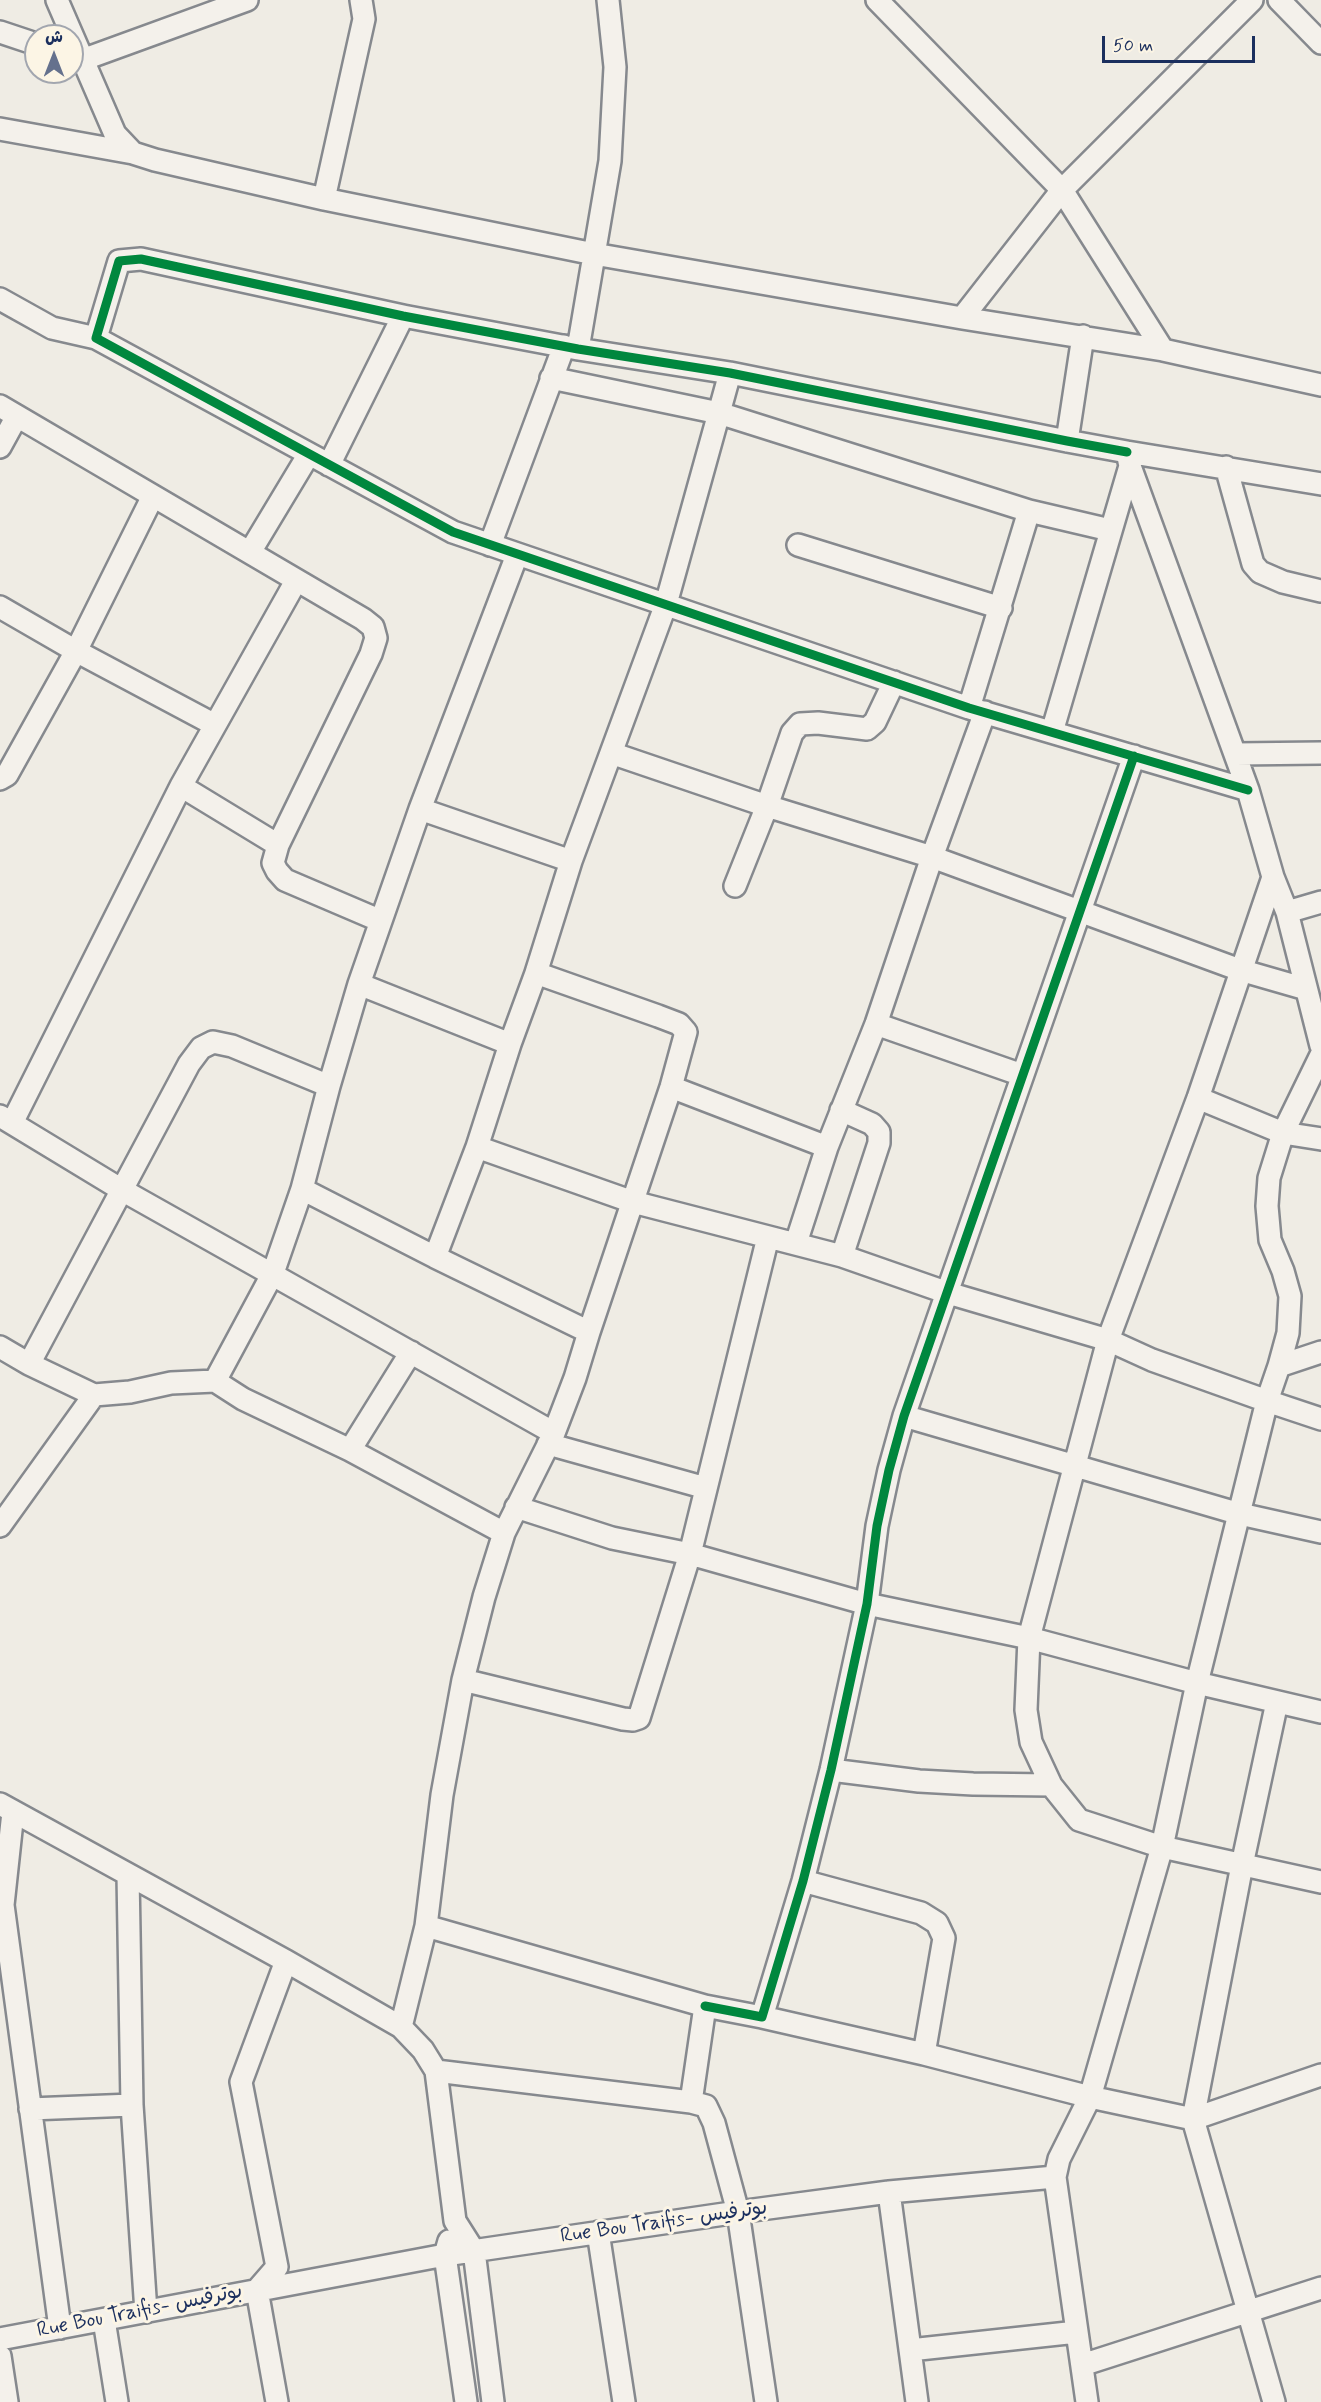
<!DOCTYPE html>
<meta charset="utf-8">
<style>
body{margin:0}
#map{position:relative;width:1321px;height:2402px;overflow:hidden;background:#efece4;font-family:Mynerve,"Playpen Sans Arabic",sans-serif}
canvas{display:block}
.north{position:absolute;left:24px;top:24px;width:60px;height:60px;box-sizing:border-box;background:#fcf5e5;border:2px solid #a2a6af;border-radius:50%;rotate:0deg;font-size:16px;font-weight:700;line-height:24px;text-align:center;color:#1b2f5e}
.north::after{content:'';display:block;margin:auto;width:21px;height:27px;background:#65718d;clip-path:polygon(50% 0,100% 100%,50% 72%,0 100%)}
.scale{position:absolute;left:1102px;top:36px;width:153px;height:27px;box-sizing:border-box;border:3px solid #1b2f5e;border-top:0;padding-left:8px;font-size:18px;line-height:21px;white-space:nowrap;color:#1b2f5e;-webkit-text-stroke:4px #fcf5e5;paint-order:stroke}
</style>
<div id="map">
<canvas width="1321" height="2402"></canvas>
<div class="north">ش</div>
<div class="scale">50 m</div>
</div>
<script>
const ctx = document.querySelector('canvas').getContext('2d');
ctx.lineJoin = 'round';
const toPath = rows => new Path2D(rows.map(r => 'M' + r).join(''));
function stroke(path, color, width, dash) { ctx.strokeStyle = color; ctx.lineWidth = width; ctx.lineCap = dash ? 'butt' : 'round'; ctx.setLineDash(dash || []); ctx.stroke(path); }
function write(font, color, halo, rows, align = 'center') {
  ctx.font = font + ' Mynerve,"Playpen Sans Arabic",sans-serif'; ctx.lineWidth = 6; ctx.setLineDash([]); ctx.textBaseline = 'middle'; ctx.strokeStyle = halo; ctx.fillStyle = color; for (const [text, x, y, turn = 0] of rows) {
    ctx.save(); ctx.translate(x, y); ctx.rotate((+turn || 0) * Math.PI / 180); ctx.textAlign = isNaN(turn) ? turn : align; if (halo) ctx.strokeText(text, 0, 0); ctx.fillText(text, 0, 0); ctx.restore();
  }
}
const street = toPath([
 [57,0,115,134,133,153,155,160,324,199,594,254,962,318,1163,350],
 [877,0,1062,190,962,318],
 [1252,0,1062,190,1163,350,1321,385],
 [1279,0,1321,43],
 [0,32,36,44],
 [72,57,82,60,247,0],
 [0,129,133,153],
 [324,199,364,19,361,0],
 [0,299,52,328,96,338],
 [578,349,610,161,615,67,608,0],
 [551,378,719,413,730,373],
 [0,406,363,619,373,627,376,638,371,654,278,845,273,863,277,871,285,880,381,921],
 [1067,441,1083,336],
 [0,447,17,416],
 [1127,452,1067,441,730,373,578,349,403,316,141,259,119,261,96,338,453,532,969,708,1248,790],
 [329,465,403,316],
 [1226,467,1253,564,1260,572,1283,582,1321,591],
 [1321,484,1127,452,1130,466,1248,790,1273,877,1287,912,1321,1046],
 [490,545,564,346],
 [798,545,1001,608],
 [250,552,309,454],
 [0,607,76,651,215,725],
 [969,708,1029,511,1110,530],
 [1052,732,1130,466],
 [611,753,666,604,719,413,1029,511],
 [1236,754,1321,753],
 [0,779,7,775,76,651,153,496],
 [181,786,278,845],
 [420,809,571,861],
 [1273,877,1198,1098,1108,1340,1029,1638,1026,1710,1031,1742,1051,1785,1079,1820,1162,1847,1321,1882],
 [735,886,767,806,792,733,800,724,818,723,867,729,875,722,894,682],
 [1287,912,1321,902],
 [536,973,571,861,611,753,767,806,932,857,1240,970,1306,989],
 [359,984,420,809,517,555],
 [876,1024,1022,1075],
 [329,1086,359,984,510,1044,477,1147],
 [671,1087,827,1147,796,1243],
 [1198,1098,1283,1133,1321,1139],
 [841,1110,872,1124,879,1132,879,1143,842,1256],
 [0,1116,122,1190,554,1433],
 [12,1123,181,786,296,581],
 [827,1147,876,1024,932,857,985,712],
 [589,1332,435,1257,477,1147,633,1202,842,1256,948,1293,1108,1340,1152,1360,1267,1401,1279,1366,1321,1352],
 [0,1347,29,1364,94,1395,130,1392,171,1383,215,1381,243,1399,350,1450,504,1533],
 [29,1364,189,1064,201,1048,213,1042,232,1046,329,1086,302,1189],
 [1279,1366,1288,1333,1290,1296,1283,1271,1270,1240,1267,1206,1269,1178,1283,1133,1321,1055],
 [215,1381,273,1273,302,1189,435,1257],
 [904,1416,1240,1514,1321,1532],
 [548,1444,706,1488],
 [350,1450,411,1352],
 [516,1507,612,1538,690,1554,867,1604,1029,1638,1197,1683,1321,1712],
 [0,1526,94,1395],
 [463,1680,623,1719,633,1720,639,1718,690,1554,768,1237],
 [831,1770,919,1781,973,1784,1051,1785],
 [0,1804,286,1961,401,2027,423,2050,436,2071,455,2221,474,2251,493,2402],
 [13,1812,3,1905,60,2328],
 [128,1875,132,2105],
 [803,1881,921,1913,937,1923,944,1938,924,2054],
 [426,1926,442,1795,463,1680,484,1597,504,1533,554,1433,575,1378,589,1332,671,1087,686,1032,679,1024,658,1016,536,973,510,1044],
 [705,2006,762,2017,803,1881,831,1770,867,1604,877,1526,889,1470,904,1416,1134,756],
 [762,2017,924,2054,1090,2097,1162,1847,1197,1683,1267,1401,1321,1419],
 [401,2027,426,1926,705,2006,691,2102],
 [436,2071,691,2102,706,2106,714,2123,738,2212,766,2402],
 [30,2109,132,2105,146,2312],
 [889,2192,917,2402],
 [598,2232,624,2402],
 [449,2241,445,2255,466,2402],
 [257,2290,277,2267,241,2082,286,1961],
 [257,2290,277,2402],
 [104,2320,117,2402],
 [0,2339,445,2255,738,2212,889,2192,1055,2177],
 [910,2350,1077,2332],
 [0,2356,7,2402],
 [1082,2365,1321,2288],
 [1087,2402,1055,2177,1059,2159,1090,2097,1193,2119,1321,2075],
 [1274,2402,1193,2119,1242,1865,1277,1702]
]);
stroke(street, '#86898e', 26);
stroke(street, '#f4f1eb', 21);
stroke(toPath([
 [1127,452,1067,441,730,373,578,349,403,316,141,259,119,261,96,338,453,532,969,708,1248,790],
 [705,2006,762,2017,803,1881,831,1770,867,1604,877,1526,889,1470,904,1416,1134,756]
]), '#00873e', 9);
write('21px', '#1b2f5e', '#fcf5e5', [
 ["Rue Bou Traifis- بوترفيس",664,2223,-8],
 ["Rue Bou Traifis- بوترفيس",140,2312,-11]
]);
</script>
